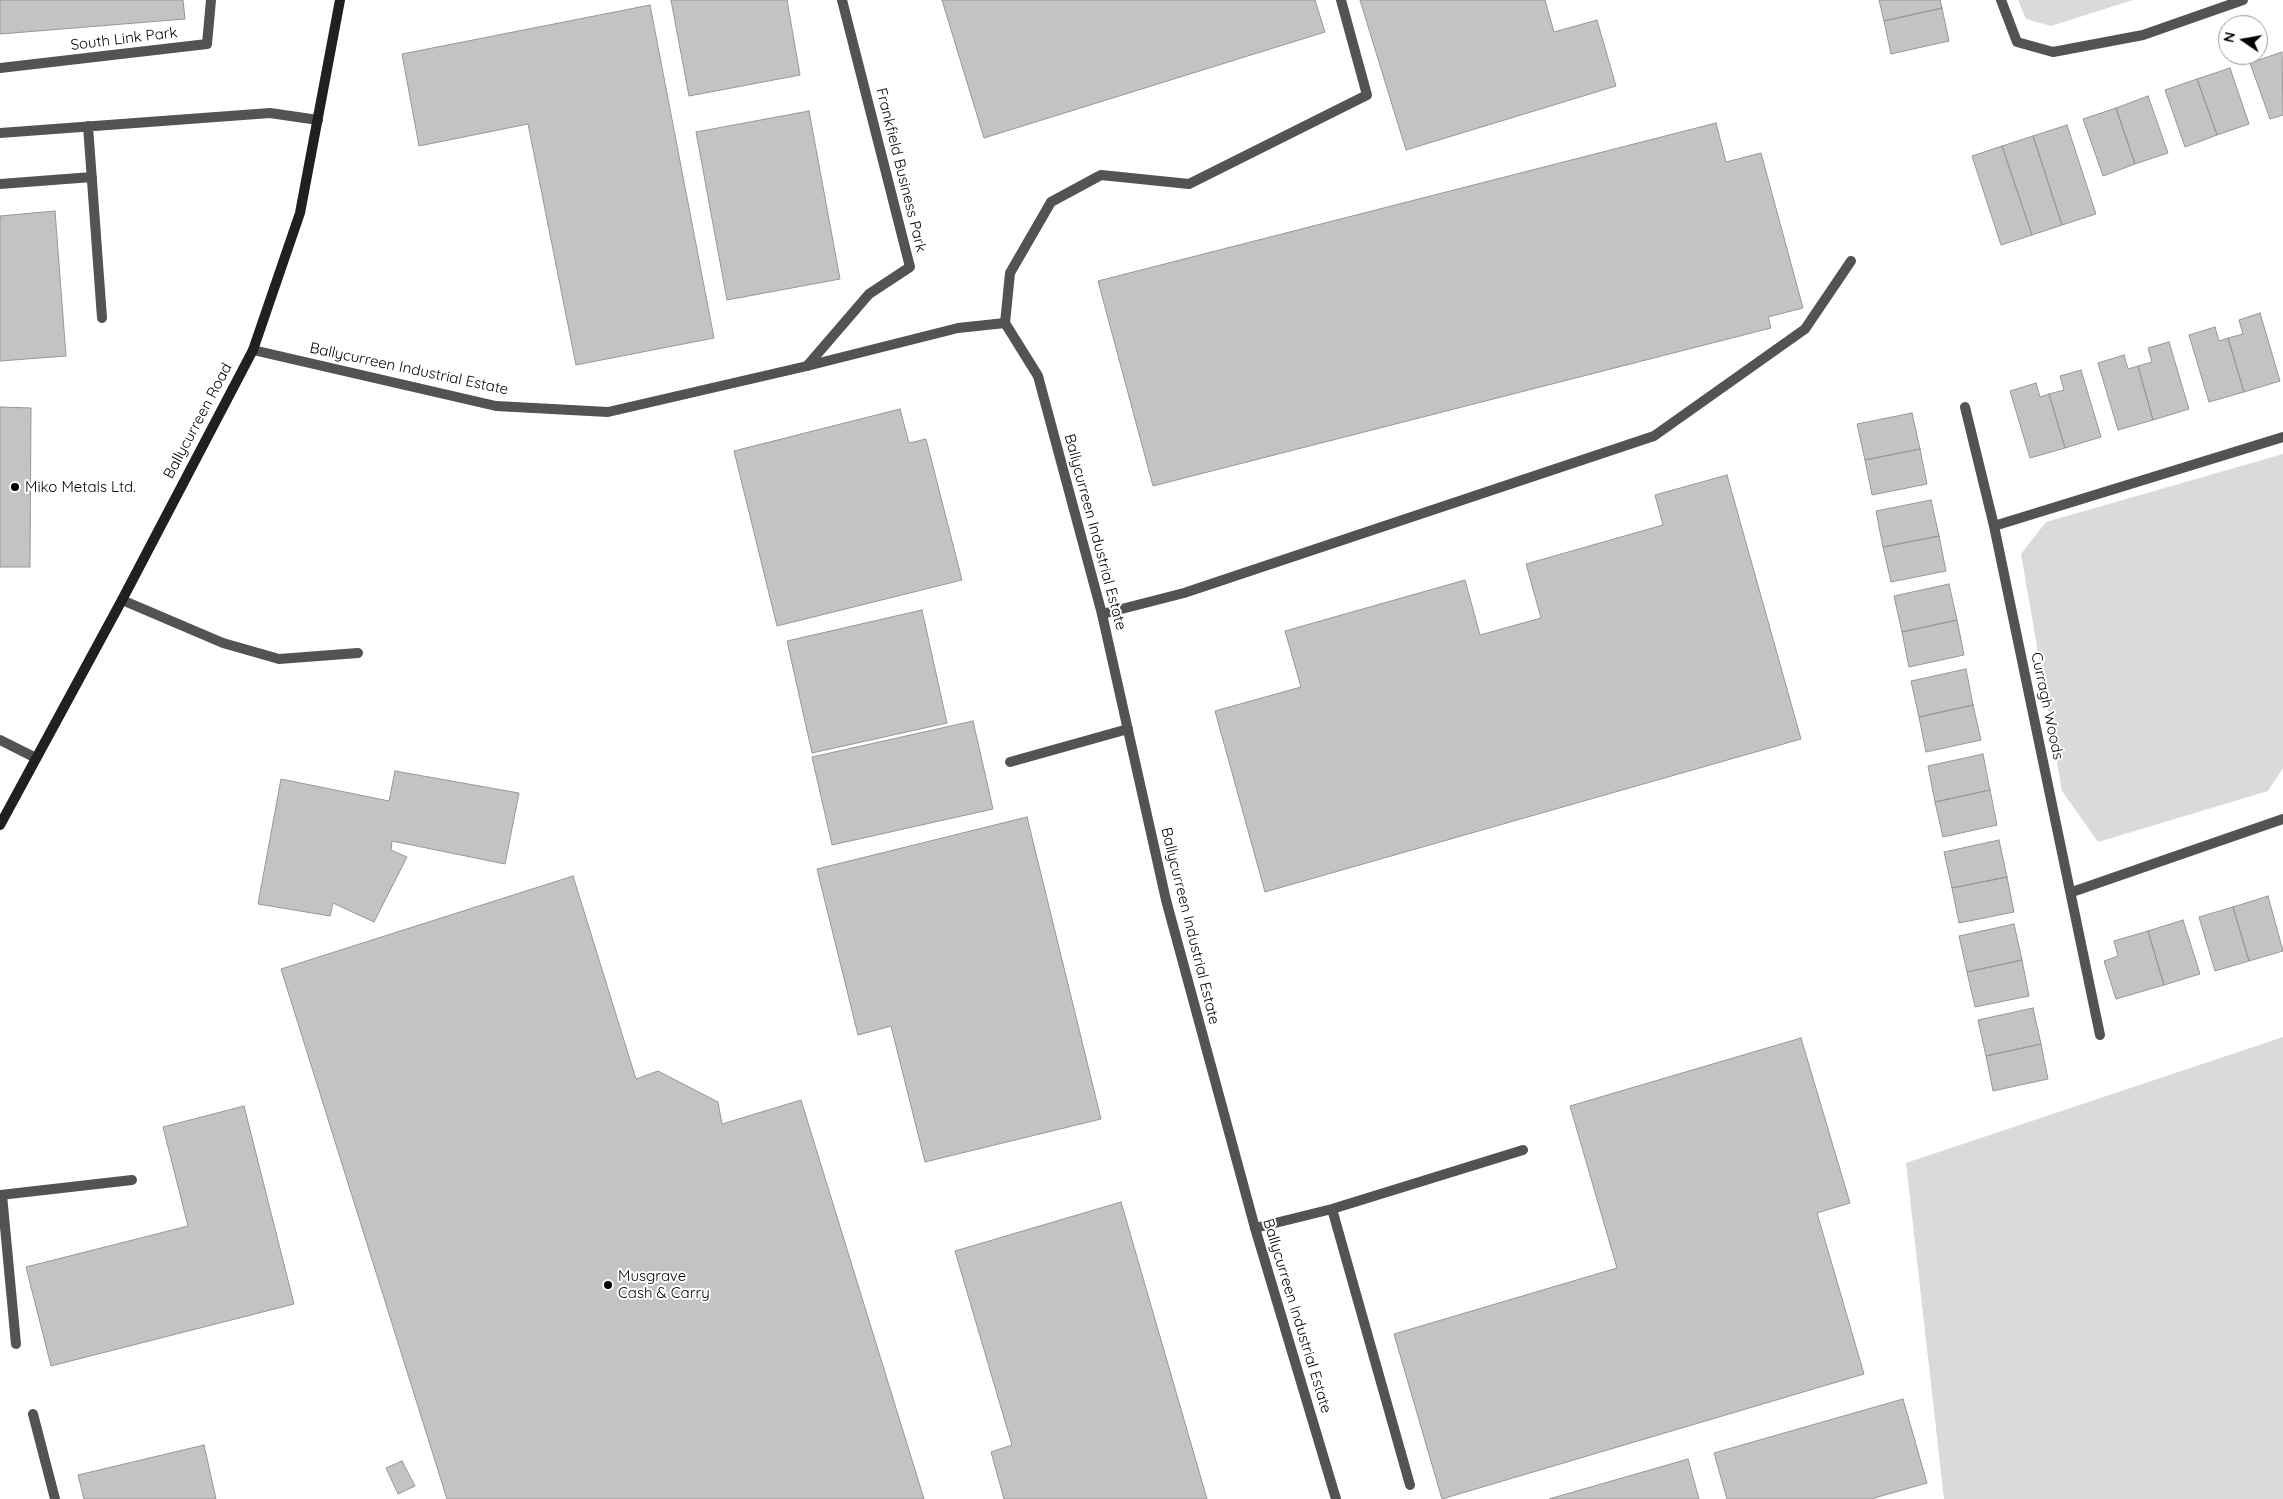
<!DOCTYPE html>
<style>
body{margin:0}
#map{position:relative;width:2283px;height:1499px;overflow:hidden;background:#fff;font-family:Quicksand,sans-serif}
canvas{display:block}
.north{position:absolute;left:2218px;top:15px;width:50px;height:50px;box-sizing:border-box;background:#fff;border:1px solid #999;border-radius:50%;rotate:282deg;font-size:14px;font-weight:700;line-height:20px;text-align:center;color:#000}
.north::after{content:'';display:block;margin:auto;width:18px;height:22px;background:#000;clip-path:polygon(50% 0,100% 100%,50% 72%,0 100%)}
</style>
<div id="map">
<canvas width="2283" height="1499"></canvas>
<div class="north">N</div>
</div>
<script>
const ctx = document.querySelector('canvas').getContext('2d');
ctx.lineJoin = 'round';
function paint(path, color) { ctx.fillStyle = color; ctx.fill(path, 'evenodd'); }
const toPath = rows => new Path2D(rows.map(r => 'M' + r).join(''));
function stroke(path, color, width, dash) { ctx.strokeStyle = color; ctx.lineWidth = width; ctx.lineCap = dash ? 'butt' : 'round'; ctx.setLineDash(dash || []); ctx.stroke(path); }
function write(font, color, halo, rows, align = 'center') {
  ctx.font = font + ' Quicksand,sans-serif'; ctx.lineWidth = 4; ctx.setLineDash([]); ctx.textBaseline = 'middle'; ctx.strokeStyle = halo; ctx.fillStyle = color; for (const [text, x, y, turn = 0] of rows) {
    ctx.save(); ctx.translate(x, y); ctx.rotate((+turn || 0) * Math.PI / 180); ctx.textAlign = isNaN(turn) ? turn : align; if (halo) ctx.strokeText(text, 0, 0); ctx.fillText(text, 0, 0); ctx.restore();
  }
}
paint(toPath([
 [2018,0,2133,0,2051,26,2026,19],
 [2283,454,2283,768,2268,791,2098,842,2062,791,2021,554,2046,522],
 [2283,1037,2283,1499,1944,1499,1906,1163]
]), '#dadada');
const building = toPath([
 [0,0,183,0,185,19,0,34,0,0],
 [671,0,787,0,800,75,689,96,671,0],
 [942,0,1315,0,1325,32,984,138,942,0],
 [1360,0,1545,0,1554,32,1597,20,1616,86,1406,150,1360,0],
 [1879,0,1940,0,1942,8,1884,21,1879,0],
 [650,5,714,338,576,365,528,124,419,146,402,54,650,5],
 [1942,8,1949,41,1891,54,1884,21,1942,8],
 [2282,52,2283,115,2270,119,2250,63,2282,52],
 [2230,68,2249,124,2217,135,2197,79,2230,68],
 [2197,79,2217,135,2185,147,2165,90,2197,79],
 [2148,96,2168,153,2135,164,2116,108,2148,96],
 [2116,108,2135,164,2103,176,2083,119,2116,108],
 [809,111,840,279,727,300,696,132,809,111],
 [1716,123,1726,162,1761,153,1803,308,1768,317,1771,328,1153,486,1098,281,1716,123],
 [2067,125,2096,214,2062,225,2033,136,2067,125],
 [2033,136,2062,225,2032,235,2002,146,2033,136],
 [2002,146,2032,235,2001,245,1972,156,2002,146],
 [55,211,66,356,0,361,0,216,55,211],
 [2260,313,2280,381,2244,392,2228,338,2243,334,2239,320,2260,313],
 [2215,327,2219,341,2228,338,2244,392,2209,402,2189,335,2215,327],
 [2169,342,2189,409,2153,420,2138,366,2152,362,2148,348,2169,342],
 [2124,355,2128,369,2138,366,2153,420,2118,430,2098,363,2124,355],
 [2081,370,2101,437,2065,448,2049,394,2064,390,2060,376,2081,370],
 [2036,383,2040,397,2049,394,2065,448,2030,458,2010,391,2036,383],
 [0,407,31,408,30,567,0,567,0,407],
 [900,409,909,443,926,439,962,580,777,626,734,451,900,409],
 [1912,413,1920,449,1865,460,1857,424,1912,413],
 [1920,449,1927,484,1872,495,1865,460,1920,449],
 [1727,475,1801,739,1265,892,1215,711,1301,687,1285,631,1465,580,1480,635,1541,618,1526,564,1663,525,1655,495,1727,475],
 [1931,500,1939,536,1883,547,1876,511,1931,500],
 [1939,536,1946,571,1891,582,1883,547,1939,536],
 [1949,584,1957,620,1902,632,1894,596,1949,584],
 [922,610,947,723,812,753,787,641,922,610],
 [1957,620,1964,655,1909,667,1902,632,1957,620],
 [1966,669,1973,705,1919,717,1911,681,1966,669],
 [1973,705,1981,740,1926,752,1919,717,1973,705],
 [973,721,993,809,832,845,812,757,973,721],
 [1983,754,1990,790,1935,802,1928,766,1983,754],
 [395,771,519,793,505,864,392,841,391,850,407,857,374,922,333,903,330,916,258,904,281,779,389,801,395,771],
 [1990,790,1997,825,1943,837,1935,802,1990,790],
 [1027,817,1101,1119,925,1162,891,1026,858,1035,817,869,1027,817],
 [1999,840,2007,877,1952,888,1944,852,1999,840],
 [573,876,636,1079,658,1071,718,1102,722,1124,801,1100,924,1499,447,1499,281,969,573,876],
 [2007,877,2014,912,1959,923,1952,888,2007,877],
 [2268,896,2283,951,2249,961,2233,907,2268,896],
 [2233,907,2249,961,2215,971,2199,917,2233,907],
 [2183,920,2200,974,2164,985,2148,931,2183,920],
 [2014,924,2022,960,1967,972,1959,936,2014,924],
 [2148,931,2164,985,2116,999,2104,961,2118,956,2114,941,2148,931],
 [2022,960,2029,996,1975,1007,1967,972,2022,960],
 [2033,1008,2041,1044,1986,1056,1978,1020,2033,1008],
 [1801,1038,1850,1203,1817,1213,1864,1374,1442,1499,1394,1334,1617,1268,1570,1106,1801,1038],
 [2041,1044,2048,1079,1993,1091,1986,1056,2041,1044],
 [244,1106,294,1304,51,1366,26,1267,188,1226,163,1127,244,1106],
 [1121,1202,1207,1499,1004,1499,991,1452,1012,1445,955,1251,1121,1202],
 [1903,1399,1927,1483,1871,1499,1727,1499,1714,1453,1903,1399],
 [204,1445,216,1499,84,1499,78,1475,204,1445],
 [1688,1459,1699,1499,1549,1499,1688,1459],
 [402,1461,415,1486,398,1494,386,1468,402,1461]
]);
paint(building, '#c3c3c3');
stroke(building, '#979797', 1);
stroke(toPath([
 [0,68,207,44,211,0],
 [88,126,102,318],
 [0,133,270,113,318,120],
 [0,184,92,177],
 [1005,323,1010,273,1051,202,1101,175,1189,184,1367,95,1341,0],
 [807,366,869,294,910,267,842,0],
 [122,600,223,643,279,659,358,653],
 [1102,614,1184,593,1654,436,1805,329,1851,261],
 [0,740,36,758],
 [1010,762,1128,729],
 [0,1195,132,1180],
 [2,1195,16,1344],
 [1332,1209,1410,1485],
 [1255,1228,1332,1209,1523,1150],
 [33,1414,55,1499]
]), '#535353', 10);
stroke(toPath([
 [2001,0,2017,42,2053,52,2143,35,2243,0],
 [253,350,496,406,608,412,807,366,958,328,1005,323,1038,376,1102,614,1166,900,1255,1228,1336,1499],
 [1965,407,1994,526,2100,1035],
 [1994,526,2283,437],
 [2072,892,2283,819]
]), '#535353', 10);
stroke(toPath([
 [0,825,122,600,253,350,300,213,340,0]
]), '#202020', 10);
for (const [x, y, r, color] of [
 [15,487,5,"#000"],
 [608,1285,5,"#000"]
]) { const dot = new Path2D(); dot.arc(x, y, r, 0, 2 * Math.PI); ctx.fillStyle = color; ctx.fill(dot); stroke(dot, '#fff', 2); }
write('15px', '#000', '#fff', [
 ["South Link Park",124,39,-7],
 ["Frankfield Business Park",901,170,76],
 ["Ballycurreen Industrial Estate",409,369,12],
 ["Ballycurreen Road",198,421,-62],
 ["Ballycurreen Industrial Estate",1095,532,75],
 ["Curragh Woods",2047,706,78],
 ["Ballycurreen Industrial Estate",1190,926,76],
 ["Ballycurreen Industrial Estate",1297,1316,73]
]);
write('15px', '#000', '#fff', [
 ["Miko Metals Ltd.",25,487],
 ["Musgrave",618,1276],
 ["Cash & Carry",618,1293]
], 'left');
</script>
